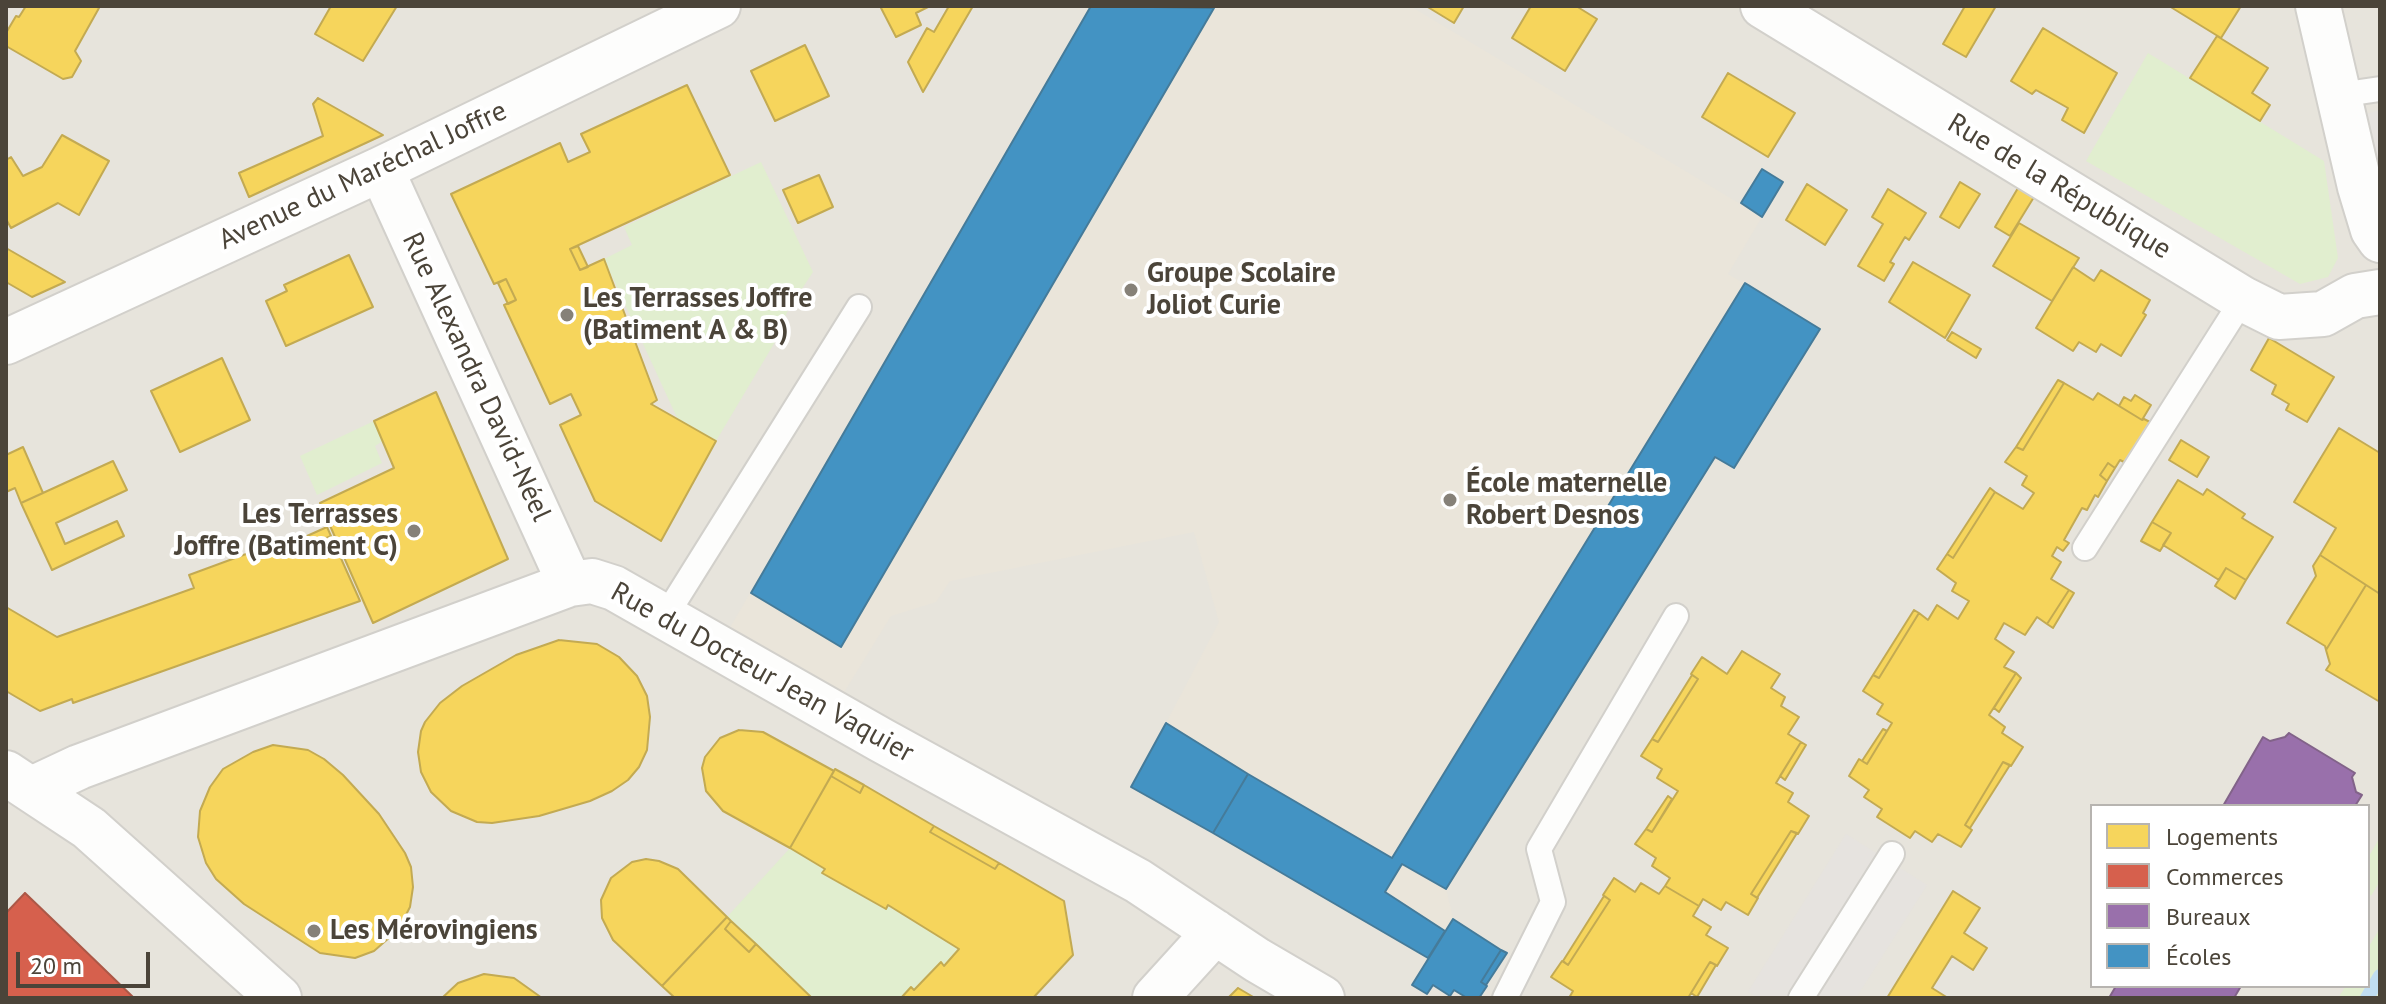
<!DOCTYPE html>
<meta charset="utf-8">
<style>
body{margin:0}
#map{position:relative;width:2386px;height:1004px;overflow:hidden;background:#f4f2ee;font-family:"PT Sans",sans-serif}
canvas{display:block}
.frame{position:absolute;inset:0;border:8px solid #4b4439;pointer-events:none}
.legend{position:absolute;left:2090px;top:804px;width:280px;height:184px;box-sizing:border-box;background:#fff;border:2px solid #b7b4b0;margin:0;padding:10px 14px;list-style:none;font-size:24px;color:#4b4439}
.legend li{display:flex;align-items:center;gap:16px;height:40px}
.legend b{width:40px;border:2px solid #b7b4b0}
.scale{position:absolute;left:16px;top:952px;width:134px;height:36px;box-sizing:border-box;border:4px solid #4b4439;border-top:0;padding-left:10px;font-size:24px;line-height:28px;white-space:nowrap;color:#4b4439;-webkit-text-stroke:6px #fff;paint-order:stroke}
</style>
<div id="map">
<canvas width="2386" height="1004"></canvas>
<div class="frame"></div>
<ul class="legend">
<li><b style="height:22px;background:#f6d55c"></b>Logements</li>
<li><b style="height:22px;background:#d6604d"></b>Commerces</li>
<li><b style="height:22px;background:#9970ab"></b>Bureaux</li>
<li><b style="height:22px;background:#4393c3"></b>Écoles</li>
</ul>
<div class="scale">20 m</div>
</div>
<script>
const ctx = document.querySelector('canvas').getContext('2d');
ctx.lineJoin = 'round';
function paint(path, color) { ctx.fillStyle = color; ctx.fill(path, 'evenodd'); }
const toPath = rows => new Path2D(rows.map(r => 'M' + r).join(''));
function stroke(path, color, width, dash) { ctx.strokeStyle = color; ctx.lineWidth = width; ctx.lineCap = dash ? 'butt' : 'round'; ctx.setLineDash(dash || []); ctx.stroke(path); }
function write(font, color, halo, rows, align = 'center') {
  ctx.font = font + ' "PT Sans",sans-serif'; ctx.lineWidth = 8; ctx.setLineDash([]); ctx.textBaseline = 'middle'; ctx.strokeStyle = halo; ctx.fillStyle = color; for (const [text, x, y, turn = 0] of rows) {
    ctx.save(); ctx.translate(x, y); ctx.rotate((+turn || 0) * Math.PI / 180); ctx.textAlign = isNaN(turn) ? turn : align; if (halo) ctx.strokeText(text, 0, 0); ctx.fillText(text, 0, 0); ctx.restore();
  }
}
paint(toPath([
 [6,6,2380,6,2380,998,6,998],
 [2092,806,2368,806,2368,986,2092,986]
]), '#e7e4dc');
paint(toPath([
 [1091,6,1410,6,1762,217,1728,274,1820,329,1734,468,1715,457,1446,888,1453,919,1428,958,1213,833,1248,774,1166,723,1219,622,1194,532,950,581,936,602,891,616,843,694,728,631]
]), '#eae5da');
paint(toPath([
 [2148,53,2324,161,2338,258,2328,277,2300,284,2086,161],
 [761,162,813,272,788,310,775,342,716,441,679,422,604,259,632,245,624,227],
 [374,421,383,441,375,446,382,463,317,495,300,456],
 [2380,837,2380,881,2371,896,2368,891,2368,858],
 [790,848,825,869,823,873,885,909,888,906,959,949,944,966,941,963,914,990,911,987,901,998,812,998,727,917],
 [2380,928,2380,998,2338,998,2346,986,2368,986,2368,948]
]), '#e1eecf');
paint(toPath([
 [2380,110,2380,180,2359,116],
 [1846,834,1927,885,1856,998,1758,998,1748,992]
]), '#e6e3df');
const homes = toPath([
 [26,6,95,6,99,8,75,51,81,61,72,77,63,79,6,46,6,33,16,16,19,17,26,6],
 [331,6,397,6,363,61,315,34,331,6],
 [880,6,930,6,916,13,921,25,896,37,880,6],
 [949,6,973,6,923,92,908,62,927,28,934,32,949,6],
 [1426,6,1464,6,1454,23,1426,6],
 [1531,6,1576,6,1597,19,1565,71,1512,38,1531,6],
 [1965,6,1996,6,1966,57,1943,44,1965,6],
 [2169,6,2241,6,2221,38,2169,6],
 [2043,28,2117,73,2084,133,2062,120,2068,108,2036,90,2032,94,2011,81,2043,28],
 [2217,36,2268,68,2252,93,2270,105,2260,121,2190,78,2217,36],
 [805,45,829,96,775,121,751,71,805,45],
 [1728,73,1795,113,1768,157,1702,117,1728,73],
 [687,85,730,175,570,249,580,270,604,259,657,400,651,404,716,441,661,541,595,501,560,425,581,415,571,394,550,404,504,305,516,300,506,279,494,284,451,194,560,143,568,162,590,152,581,134,687,85],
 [318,98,383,135,249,197,239,173,323,136,313,104,318,98],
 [62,135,109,161,79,215,58,203,11,228,6,219,6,160,11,157,23,176,42,167,62,135],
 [819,175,833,207,798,223,783,190,819,175],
 [1960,182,1980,194,1959,228,1940,217,1960,182],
 [1807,184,1847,210,1825,245,1786,220,1807,184],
 [2018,188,2034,197,2010,236,1995,227,2018,188],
 [1888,189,1926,213,1909,240,1905,237,1890,262,1894,264,1884,281,1858,266,1883,224,1872,217,1888,189],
 [2019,223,2079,258,2052,301,1993,266,2019,223],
 [578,246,588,267,580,270,570,249,578,246],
 [6,248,65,282,32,297,6,282,6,248],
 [349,255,373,307,286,346,266,301,287,291,284,285,349,255],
 [1913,262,1970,295,1945,338,1889,302,1913,262],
 [2073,267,2094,281,2101,270,2150,300,2143,313,2146,315,2121,356,2101,344,2096,352,2079,342,2073,351,2036,328,2073,267],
 [506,279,516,300,508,304,498,283,506,279],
 [1952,332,1981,349,1976,358,1947,340,1952,332],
 [2269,338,2334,377,2307,422,2286,410,2289,404,2272,394,2276,385,2251,370,2269,338],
 [222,358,250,420,180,452,151,391,222,358],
 [2058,380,2064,383,2023,450,2016,447,2058,380],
 [2064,383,2093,400,2098,393,2142,420,2144,419,2154,424,2128,464,2120,460,2115,468,2108,463,2100,475,2107,481,2098,497,2095,495,2087,510,2082,508,2064,540,2069,543,2063,551,2057,547,2052,556,2061,562,2051,579,2069,590,2047,624,2037,617,2025,635,2004,623,1995,639,2014,652,2004,667,2016,673,1989,715,2005,727,2002,733,2023,747,2011,766,2003,762,1965,825,1972,830,1961,847,1938,834,1932,842,1915,831,1910,838,1877,817,1882,809,1864,797,1869,790,1849,776,1859,759,1867,764,1892,723,1877,714,1883,704,1863,691,1873,675,1879,678,1919,613,1928,620,1937,605,1958,619,1969,601,1952,591,1956,583,1937,569,1947,554,1953,558,1995,492,2023,509,2034,493,2022,485,2027,476,2005,462,2016,447,2023,450,2064,383],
 [436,392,508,559,373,623,320,503,394,468,374,421,436,392],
 [2135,395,2151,405,2142,420,2119,406,2124,397,2131,401,2135,395],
 [2339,428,2380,453,2380,594,2320,555,2336,528,2294,502,2339,428],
 [2181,440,2209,457,2197,477,2169,460,2181,440],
 [23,447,43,493,21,503,15,488,6,492,6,455,23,447],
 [113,461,127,490,56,523,65,544,117,521,124,536,52,570,21,503,113,461],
 [2108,463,2115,468,2107,481,2100,475,2108,463],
 [2178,480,2203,495,2207,489,2245,514,2242,518,2273,537,2246,580,2226,568,2219,580,2163,545,2171,533,2152,522,2178,480],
 [1990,488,1995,492,1953,558,1947,554,1990,488],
 [2152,522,2171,533,2160,551,2141,541,2152,522],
 [327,527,331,536,282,558,278,549,327,527],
 [331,536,360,601,73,703,72,699,40,711,6,691,6,607,57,637,194,588,189,575,276,543,282,558,331,536],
 [2320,555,2366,585,2326,650,2325,646,2287,623,2316,576,2313,566,2320,555],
 [2226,568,2246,580,2235,599,2215,586,2226,568],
 [2366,585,2380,594,2380,702,2326,670,2330,664,2326,650,2366,585],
 [2069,590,2074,593,2053,628,2047,624,2069,590],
 [1914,610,1919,613,1879,678,1873,675,1914,610],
 [559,640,597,644,619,657,637,676,647,696,650,717,647,750,639,767,628,780,612,791,590,801,539,816,492,823,477,822,451,811,431,792,421,772,418,752,421,731,425,722,440,703,462,686,516,655,559,640],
 [1742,651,1780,674,1771,688,1785,697,1781,706,1799,717,1788,734,1801,742,1776,783,1793,793,1788,802,1809,816,1798,834,1791,831,1751,894,1758,898,1748,915,1726,902,1721,910,1703,899,1699,906,1665,886,1670,878,1652,866,1656,858,1635,844,1646,829,1652,832,1678,791,1657,778,1662,769,1641,756,1652,739,1658,742,1698,679,1691,674,1702,657,1727,674,1742,651],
 [2016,673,2021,678,1999,712,1994,708,2016,673],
 [1692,675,1698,679,1658,742,1652,739,1692,675],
 [1883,729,1887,731,1867,764,1862,761,1883,729],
 [739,730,763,732,834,771,790,848,723,811,706,791,702,768,705,757,720,738,739,730],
 [1801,742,1806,745,1785,780,1780,776,1801,742],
 [273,745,308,750,324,759,343,775,379,814,405,853,411,867,413,887,410,907,398,930,374,951,355,958,320,953,244,904,216,879,206,863,198,837,200,811,210,787,223,769,253,752,273,745],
 [2003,762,2010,765,1970,828,1965,825,2003,762],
 [835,769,864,785,860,793,831,776,835,769],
 [831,776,860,793,864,785,934,826,930,832,995,869,999,863,1064,901,1073,955,1033,998,901,998,911,987,914,990,941,962,944,966,959,949,888,905,886,909,822,873,825,869,790,848,831,776],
 [1668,796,1672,799,1652,832,1646,829,1668,796],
 [934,826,999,863,995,869,930,832,934,826],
 [1791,831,1797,833,1757,898,1751,894,1791,831],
 [646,859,659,861,678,869,727,917,662,986,613,940,602,918,601,900,611,878,632,862,646,859],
 [1614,878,1635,892,1641,883,1659,894,1665,886,1699,906,1693,916,1711,927,1706,935,1728,948,1717,966,1710,962,1688,998,1569,998,1573,991,1551,977,1562,961,1568,965,1610,900,1603,895,1614,878],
 [1953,891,1980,908,1964,933,1987,948,1973,970,1952,956,1932,988,1948,998,1887,998,1953,891],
 [1604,896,1610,900,1568,965,1563,961,1604,896],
 [727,917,731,921,725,929,749,952,756,944,812,998,675,998,662,986,727,917],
 [731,921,756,944,749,952,725,929,731,921],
 [1710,962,1716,965,1697,997,1691,993,1710,962],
 [484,974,514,978,542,998,442,998,458,983,484,974],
 [1238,988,1255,998,1228,998,1238,988]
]);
paint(homes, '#f6d55c');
stroke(homes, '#c3aa52', 2);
const shops = toPath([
 [25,893,75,941,134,998,6,998,6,913,25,893]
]);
paint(shops, '#d6604d');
stroke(shops, '#ac5847', 2);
const offices = toPath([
 [2289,733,2355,773,2352,777,2356,792,2362,795,2355,806,2223,806,2263,737,2270,741,2285,737,2289,733],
 [2116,986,2241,986,2234,998,2109,998,2116,986]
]);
paint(offices, '#9970ab');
stroke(offices, '#826389', 2);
const schools = toPath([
 [1091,6,1214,8,841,647,751,593,1091,6],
 [1762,169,1783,182,1762,217,1741,203,1762,169],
 [1745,283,1820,329,1734,468,1715,457,1446,889,1402,864,1385,892,1445,931,1428,958,1213,833,1248,774,1392,858,1745,283],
 [1166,723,1248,774,1213,833,1131,787,1166,723],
 [1453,919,1501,950,1481,982,1487,986,1479,998,1467,998,1454,990,1450,996,1433,985,1427,994,1412,985,1453,919],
 [1501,950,1507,953,1486,985,1481,982,1501,950]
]);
paint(schools, '#4393c3');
stroke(schools, '#457b9a', 2);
stroke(toPath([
 [2367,998,2380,976]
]), '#c0ddf1', 14);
const service = toPath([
 [2339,95,2380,89],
 [2085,548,2243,299],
 [665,617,859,307],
 [1505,998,1553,902,1539,849,1676,616],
 [1801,998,1892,854]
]);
const minor = toPath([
 [1763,6,2243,299,2279,317,2323,314,2355,296,2380,292],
 [2318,6,2360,187,2373,230,2380,240],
 [381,169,570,584],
 [6,342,381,169,718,6],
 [32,789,79,767,570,584,592,581,614,588,881,740,1138,881,1257,960,1322,998],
 [1155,998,1215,932]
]);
const tertiary = toPath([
 [6,773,89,828,279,998]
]);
stroke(service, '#d2d0cb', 28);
stroke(minor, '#d2d0cb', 48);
stroke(tertiary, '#d2d0cb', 48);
stroke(service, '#fdfdfc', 24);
stroke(minor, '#fdfdfc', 44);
stroke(tertiary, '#fdfdfc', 44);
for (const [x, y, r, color] of [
 [1131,290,8,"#868178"],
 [567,315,8,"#868178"],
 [1450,500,8,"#868178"],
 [414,531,8,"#868178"],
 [314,931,8,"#868178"]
]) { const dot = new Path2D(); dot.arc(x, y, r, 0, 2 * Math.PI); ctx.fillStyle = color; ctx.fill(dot); stroke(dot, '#fff', 3); }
write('28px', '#4b4439', '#fff', [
 ["Avenue du Maréchal Joffre",363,176,-25],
 ["Rue de la République",2059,187,31],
 ["Rue Alexandra David-Néel",476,377,65],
 ["Rue du Docteur Jean Vaquier",762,673,29]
]);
write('bold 28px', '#4b4439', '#fff', [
 ["Groupe Scolaire",1147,274],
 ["Joliot Curie",1147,306],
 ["Les Terrasses Joffre",583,299],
 ["(Batiment A & B)",583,331],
 ["École maternelle",1466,484],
 ["Robert Desnos",1466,516],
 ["Les Terrasses",398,515,"right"],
 ["Joffre (Batiment C)",398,547,"right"],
 ["Les Mérovingiens",330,931]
], 'left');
</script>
